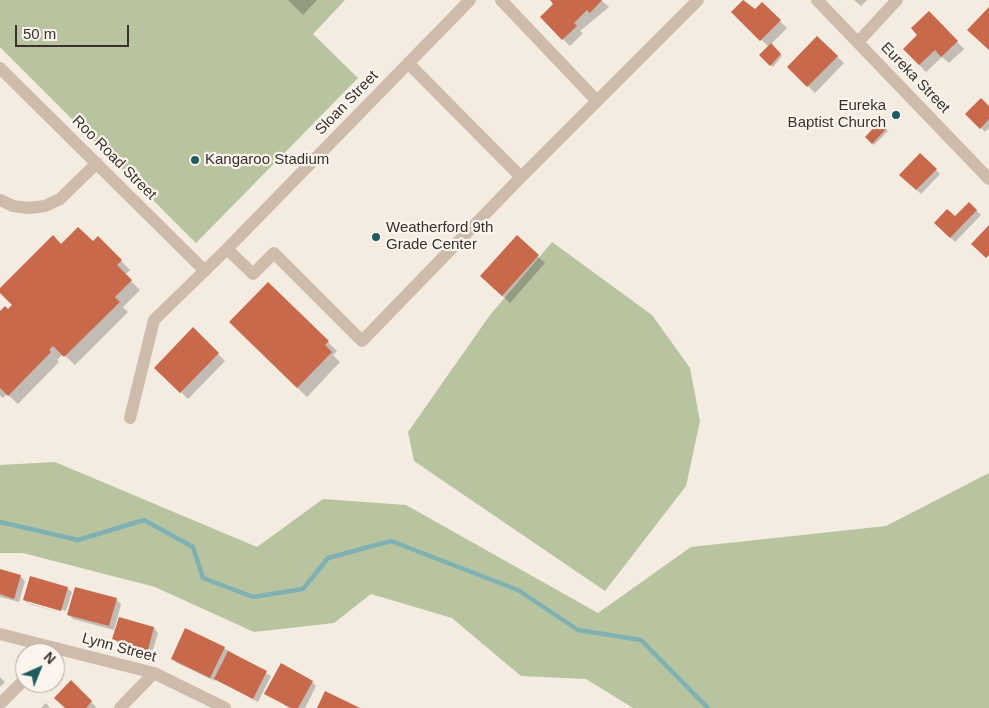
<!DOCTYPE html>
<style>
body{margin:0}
#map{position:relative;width:989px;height:708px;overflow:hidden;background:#f4ebe1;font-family:Arial,sans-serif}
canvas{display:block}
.north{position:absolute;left:15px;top:643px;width:50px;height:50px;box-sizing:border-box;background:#fbf5ee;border:1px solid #aea6a0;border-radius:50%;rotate:44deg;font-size:14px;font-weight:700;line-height:20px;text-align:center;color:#3b302b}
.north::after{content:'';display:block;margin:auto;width:18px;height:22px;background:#1f5a5e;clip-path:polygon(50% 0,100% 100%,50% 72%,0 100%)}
.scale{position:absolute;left:15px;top:25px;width:114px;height:22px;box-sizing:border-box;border:2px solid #3b302b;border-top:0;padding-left:6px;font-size:15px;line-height:18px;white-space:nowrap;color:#3b302b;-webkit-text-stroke:4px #fbf5ee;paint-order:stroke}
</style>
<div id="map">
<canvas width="989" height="708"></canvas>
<div class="north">N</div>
<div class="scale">50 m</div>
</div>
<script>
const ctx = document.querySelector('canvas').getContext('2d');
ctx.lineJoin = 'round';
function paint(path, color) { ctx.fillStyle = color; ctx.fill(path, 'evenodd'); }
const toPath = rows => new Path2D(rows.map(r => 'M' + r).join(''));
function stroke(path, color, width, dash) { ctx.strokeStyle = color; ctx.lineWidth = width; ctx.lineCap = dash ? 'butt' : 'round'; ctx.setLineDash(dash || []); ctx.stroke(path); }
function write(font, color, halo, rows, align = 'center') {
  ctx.font = font + ' Arial,sans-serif'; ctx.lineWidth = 4.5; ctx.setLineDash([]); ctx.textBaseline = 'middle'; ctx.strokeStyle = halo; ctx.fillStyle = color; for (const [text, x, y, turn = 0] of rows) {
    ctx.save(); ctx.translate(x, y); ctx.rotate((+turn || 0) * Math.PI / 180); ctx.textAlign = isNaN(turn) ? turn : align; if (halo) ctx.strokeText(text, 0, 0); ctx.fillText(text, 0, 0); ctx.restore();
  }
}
paint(toPath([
 [0,0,345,0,313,34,358,78,196,243,0,47],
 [552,242,652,315,690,368,700,421,686,486,605,591,414,461,408,432,490,315],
 [55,462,257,547,323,499,406,505,598,613,691,547,886,526,989,473,989,708,633,708,586,679,521,676,452,618,371,594,334,623,254,632,155,587,23,553,0,553,0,465]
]), '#b8c4a0');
paint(toPath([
 [288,0,317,0,303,15],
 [553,0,601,0,609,7,580,31,583,33,570,46,541,17,555,4],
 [744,0,755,11,762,4,787,28,770,45,782,56,773,67,761,55,769,47,732,12],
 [854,0,867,0,861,6],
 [929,13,964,49,949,63,942,57,926,72,904,49,919,35],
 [817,38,844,63,815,93,788,67],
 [989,107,989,128,985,132,967,114],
 [880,123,888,131,874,145,866,137],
 [921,155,940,174,921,194,901,175],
 [969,203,981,215,955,242,936,223,955,218],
 [517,237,545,263,510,303,488,283],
 [98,238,130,270,125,275,140,290,123,307,128,312,75,365,63,354,57,360,59,362,18,404,7,394,3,398,0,396,0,313,8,311,14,305,0,290,62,245,93,243],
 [268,284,337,351,333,355,340,362,307,397,230,322],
 [193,329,225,361,188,399,156,368],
 [0,570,20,576,25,581,19,602,0,597],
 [67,588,72,592,66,611,28,600,28,603,65,614,29,604,24,600],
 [116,599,121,604,114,630,73,619,69,615],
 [120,618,154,628,158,633,152,653,118,643,114,639],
 [224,648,271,676,258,702,216,679,215,681,177,663,172,658],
 [0,677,5,682,0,687],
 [71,682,96,707,95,708,66,708],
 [312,682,316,686,305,708,289,708,266,693],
 [46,703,50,708,41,708]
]), '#0003');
stroke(toPath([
 [0,522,78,540,144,520,193,547,203,578,253,597,303,589,328,558,391,541,518,590,578,630,641,640,708,708]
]), '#7fb0b2', 4.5);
paint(toPath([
 [550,0,602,0,590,13,587,10,574,23,577,26,562,40,540,17,553,4],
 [743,0,755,9,762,2,781,20,760,41,731,12],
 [989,7,989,50,967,30],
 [929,11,958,41,941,57,935,50,919,65,903,49,917,35,911,28],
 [817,36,838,56,807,87,787,67],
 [771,43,781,54,770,66,759,55],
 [981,98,989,106,989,119,980,129,965,114],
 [880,121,887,128,872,144,865,137],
 [920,153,937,169,916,190,899,175],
 [969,202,977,210,950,238,934,223,947,209,955,216],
 [989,225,989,255,986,258,971,244],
 [78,227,93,241,98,236,122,260,117,265,132,280,115,297,120,302,64,357,53,346,49,350,51,352,8,396,0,388,0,311,5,306,8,309,12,305,0,293,0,288,53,235,61,244],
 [517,235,539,255,502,296,480,276],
 [268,282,329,341,325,345,332,352,297,388,229,322],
 [193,327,219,353,180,393,154,368],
 [0,569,21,575,14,599,0,594],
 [30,576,68,587,61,611,23,600],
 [75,587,117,598,109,626,67,615],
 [119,617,154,627,148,650,112,639],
 [185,628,225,647,210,678,171,659],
 [228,651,267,671,253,699,214,679],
 [281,663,313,681,298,708,291,708,264,694],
 [71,680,92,701,86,708,65,708,54,698],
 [325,691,360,708,317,708]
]), '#c8694b');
stroke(toPath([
 [501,0,597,101],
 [817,0,989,179],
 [858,42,897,0],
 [408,63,521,177,698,0],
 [0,68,205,271],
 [0,200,13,206,29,208,45,206,60,199,97,163],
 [227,249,253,274,274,253,362,341,521,177],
 [130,418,154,320,227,249,470,0],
 [0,634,154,673,225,708],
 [0,704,25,679],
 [120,708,154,673]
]), '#cdbbac', 12);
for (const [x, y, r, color] of [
 [896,115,5,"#1f5a5e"],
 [195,160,5,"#1f5a5e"],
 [376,237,5,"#1f5a5e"]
]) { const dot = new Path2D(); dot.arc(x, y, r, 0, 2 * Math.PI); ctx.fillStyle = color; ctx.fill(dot); stroke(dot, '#fbf5ee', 2); }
write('15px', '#3b302b', '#fbf5ee', [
 ["Eureka Street",915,78,46],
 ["Sloan Street",347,103,-46],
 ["Roo Road Street",114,158,45],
 ["Lynn Street",119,648,15]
]);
write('15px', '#3b302b', '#fbf5ee', [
 ["Eureka",886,106,"right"],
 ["Baptist Church",886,123,"right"],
 ["Kangaroo Stadium",205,160],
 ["Weatherford 9th",386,228],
 ["Grade Center",386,245]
], 'left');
</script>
